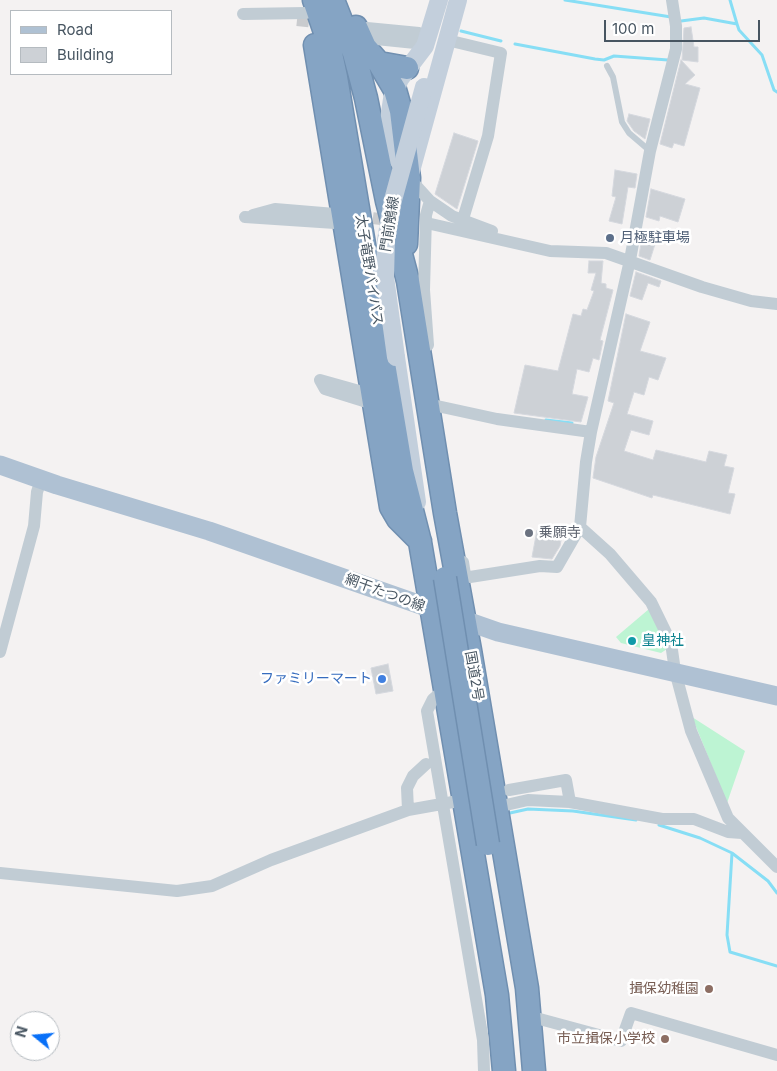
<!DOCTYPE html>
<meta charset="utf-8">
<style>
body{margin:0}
#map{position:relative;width:777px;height:1071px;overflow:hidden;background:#f4f2f2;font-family:Inter,sans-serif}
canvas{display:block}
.legend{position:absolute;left:10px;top:10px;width:162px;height:65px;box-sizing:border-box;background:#fff;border:1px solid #b5bbc0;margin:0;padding:6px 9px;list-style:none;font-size:15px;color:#475561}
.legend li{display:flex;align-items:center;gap:10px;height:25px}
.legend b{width:25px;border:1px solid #b5bbc0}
.north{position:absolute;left:10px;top:1011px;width:50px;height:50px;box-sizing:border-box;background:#fff;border:1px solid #b5bbc0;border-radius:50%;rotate:287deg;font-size:14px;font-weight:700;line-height:20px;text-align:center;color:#475561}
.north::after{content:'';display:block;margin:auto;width:18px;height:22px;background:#0870f8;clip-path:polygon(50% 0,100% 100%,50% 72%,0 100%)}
.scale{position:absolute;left:604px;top:20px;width:156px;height:22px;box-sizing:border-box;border:2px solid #475561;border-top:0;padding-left:6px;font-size:15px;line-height:18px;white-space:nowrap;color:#475561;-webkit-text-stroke:4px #fff;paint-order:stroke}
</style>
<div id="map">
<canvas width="777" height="1071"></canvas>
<ul class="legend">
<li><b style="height:6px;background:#afc1d3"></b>Road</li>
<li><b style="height:14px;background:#cdd1d6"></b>Building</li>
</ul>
<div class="north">N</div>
<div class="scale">100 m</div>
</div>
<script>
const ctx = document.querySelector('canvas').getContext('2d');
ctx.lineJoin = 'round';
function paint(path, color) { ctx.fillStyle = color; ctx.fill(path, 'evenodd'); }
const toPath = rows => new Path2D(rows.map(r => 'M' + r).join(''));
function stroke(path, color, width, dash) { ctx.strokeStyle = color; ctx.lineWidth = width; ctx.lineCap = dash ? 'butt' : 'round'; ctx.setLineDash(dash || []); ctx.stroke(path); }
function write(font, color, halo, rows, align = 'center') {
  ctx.font = font + ' Inter,"Noto Sans JP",sans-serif'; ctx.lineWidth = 5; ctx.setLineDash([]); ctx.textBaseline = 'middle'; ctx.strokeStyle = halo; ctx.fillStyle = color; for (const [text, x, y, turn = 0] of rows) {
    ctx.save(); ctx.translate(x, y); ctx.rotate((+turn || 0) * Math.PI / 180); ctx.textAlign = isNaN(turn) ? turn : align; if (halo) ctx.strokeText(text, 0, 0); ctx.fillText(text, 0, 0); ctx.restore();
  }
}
paint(toPath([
 [649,609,667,649,661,653,621,643,616,637],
 [692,717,745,751,727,803]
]), '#bdf4d3');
stroke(toPath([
 [565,0,671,17],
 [730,0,737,24],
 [681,21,704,18,737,24,739,30,762,55,774,90,777,92],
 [461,31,501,41],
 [515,44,595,59,604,60,614,56,668,60],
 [546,420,572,423],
 [510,813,528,809,573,811,636,820],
 [659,825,700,838,732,853,768,881,777,893],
 [732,853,727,935,730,952,777,966]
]), '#87def5', 3);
const building = toPath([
 [691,27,694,47,698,47,698,62,682,60,684,28,691,27],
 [681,60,695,75,685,84,700,88,684,146,674,143,672,148,660,144,681,60],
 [629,114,650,119,645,139,634,131,627,121,629,114],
 [454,133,478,141,457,209,435,194,454,133],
 [615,170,637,174,635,188,628,187,622,224,609,221,616,197,612,196,615,170],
 [651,189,685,199,678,222,660,216,659,221,646,217,651,189],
 [642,237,656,241,650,260,639,256,642,237],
 [589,261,603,261,601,283,606,284,606,288,613,290,600,340,603,341,599,360,593,358,589,372,577,369,572,394,588,397,581,422,514,413,525,365,558,371,573,314,581,316,583,309,587,310,594,291,591,290,596,273,588,273,589,261],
 [636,272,661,281,659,287,648,283,642,300,630,296,636,272],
 [626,314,650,322,640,351,666,358,658,380,649,377,644,395,634,392,627,414,653,421,649,435,631,430,624,451,653,460,656,450,706,462,709,451,727,455,724,466,734,468,728,493,735,494,730,514,653,495,652,498,593,478,596,457,614,403,608,401,626,314],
 [544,528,556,531,556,533,562,535,560,546,552,559,532,557,537,530,543,531,544,528],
 [388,664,393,691,376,694,371,668,388,664]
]);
paint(building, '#cdd1d6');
stroke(building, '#d5d8de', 1);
stroke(toPath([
 [297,20,325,23],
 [355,216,397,221]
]), '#c9cbce', 12, [12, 6]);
const highway = toPath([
 [314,0,329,44,336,77,402,471,420,542,497,995,504,1071],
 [333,0,354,53,366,98,387,201,408,281,445,513,470,650,527,988,534,1071],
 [356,27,365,47,379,63,395,90,401,111,409,178,406,244],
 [315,45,391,507,398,519,420,541],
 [379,63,407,68]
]);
stroke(highway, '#708fb0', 25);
stroke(toPath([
 [607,66,613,77,622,122,629,133,650,151]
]), '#c1ccd4', 6);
stroke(toPath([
 [672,0,676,26,676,49,650,151,630,260,591,432,586,462,580,527,610,554,651,602,671,643,675,671,691,731,728,818,777,867],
 [243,14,306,13],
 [367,28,419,33],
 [373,29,376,39,425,44],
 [447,40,501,53,488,136,463,219],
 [410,179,430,201,452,216,492,231],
 [253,215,275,209,335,214],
 [245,217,350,224],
 [431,224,550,251,606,253,702,287,751,301,777,304],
 [428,345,424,290,426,215,430,201],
 [370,403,325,389,320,380,377,396],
 [428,404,497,419,591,432],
 [463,562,465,575,470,577,540,566,557,567,580,527],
 [0,652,34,526,37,492,41,480],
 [445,689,433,699,427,711,483,1040,484,1071],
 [509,790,566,780,570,802],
 [497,807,528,800,570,802,662,819,694,819,728,832,742,833],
 [408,810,407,788,413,776,426,764],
 [0,873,177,891,212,886,271,860,408,810,464,800],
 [536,1018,621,1041,631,1013,777,1055]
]), '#c1ccd4', 12);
stroke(toPath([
 [411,171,458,0],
 [406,173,393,151,388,126,392,99,400,79,425,46,439,0],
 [396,357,417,502]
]), '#c3cfdc', 18);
stroke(toPath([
 [0,465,57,485,209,531,498,632,777,696]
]), '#afc1d3', 19);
stroke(highway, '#85a4c4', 22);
const highwayBridge = toPath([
 [445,578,488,844]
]);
stroke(highwayBridge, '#708fb0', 25, []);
stroke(toPath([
 [396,357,385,277,386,240,393,200,424,87]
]), '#c3cfdc', 18);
stroke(highwayBridge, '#85a4c4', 22);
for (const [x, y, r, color] of [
 [610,238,5,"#5c6f8a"],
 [529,533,5,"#6b7280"],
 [632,641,5,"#0f9aa8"],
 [382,679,5,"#3f7fe0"],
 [709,989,5,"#8d6e63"],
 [665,1039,5,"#8d6e63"]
]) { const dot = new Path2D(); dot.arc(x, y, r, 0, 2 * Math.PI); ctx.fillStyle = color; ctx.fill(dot); stroke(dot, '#fff', 2); }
write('14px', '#475561', '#fff', [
 ["門前鵤線",390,224,-81],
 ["太子竜野バイパス",369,270,81],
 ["網干たつの線",385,593,20],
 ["国道2号",474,676,80]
]);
write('14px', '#4e5e75', '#fff', [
 ["月極駐車場",620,238]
], 'left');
write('14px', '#5b616d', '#fff', [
 ["乗願寺",539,533]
], 'left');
write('14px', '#0d838f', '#fff', [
 ["皇神社",642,641]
], 'left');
write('14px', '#366cbe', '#fff', [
 ["ファミリーマート",372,679]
], 'right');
write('14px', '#785e54', '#fff', [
 ["揖保幼稚園",699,989],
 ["市立揖保小学校",655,1039]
], 'right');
</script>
